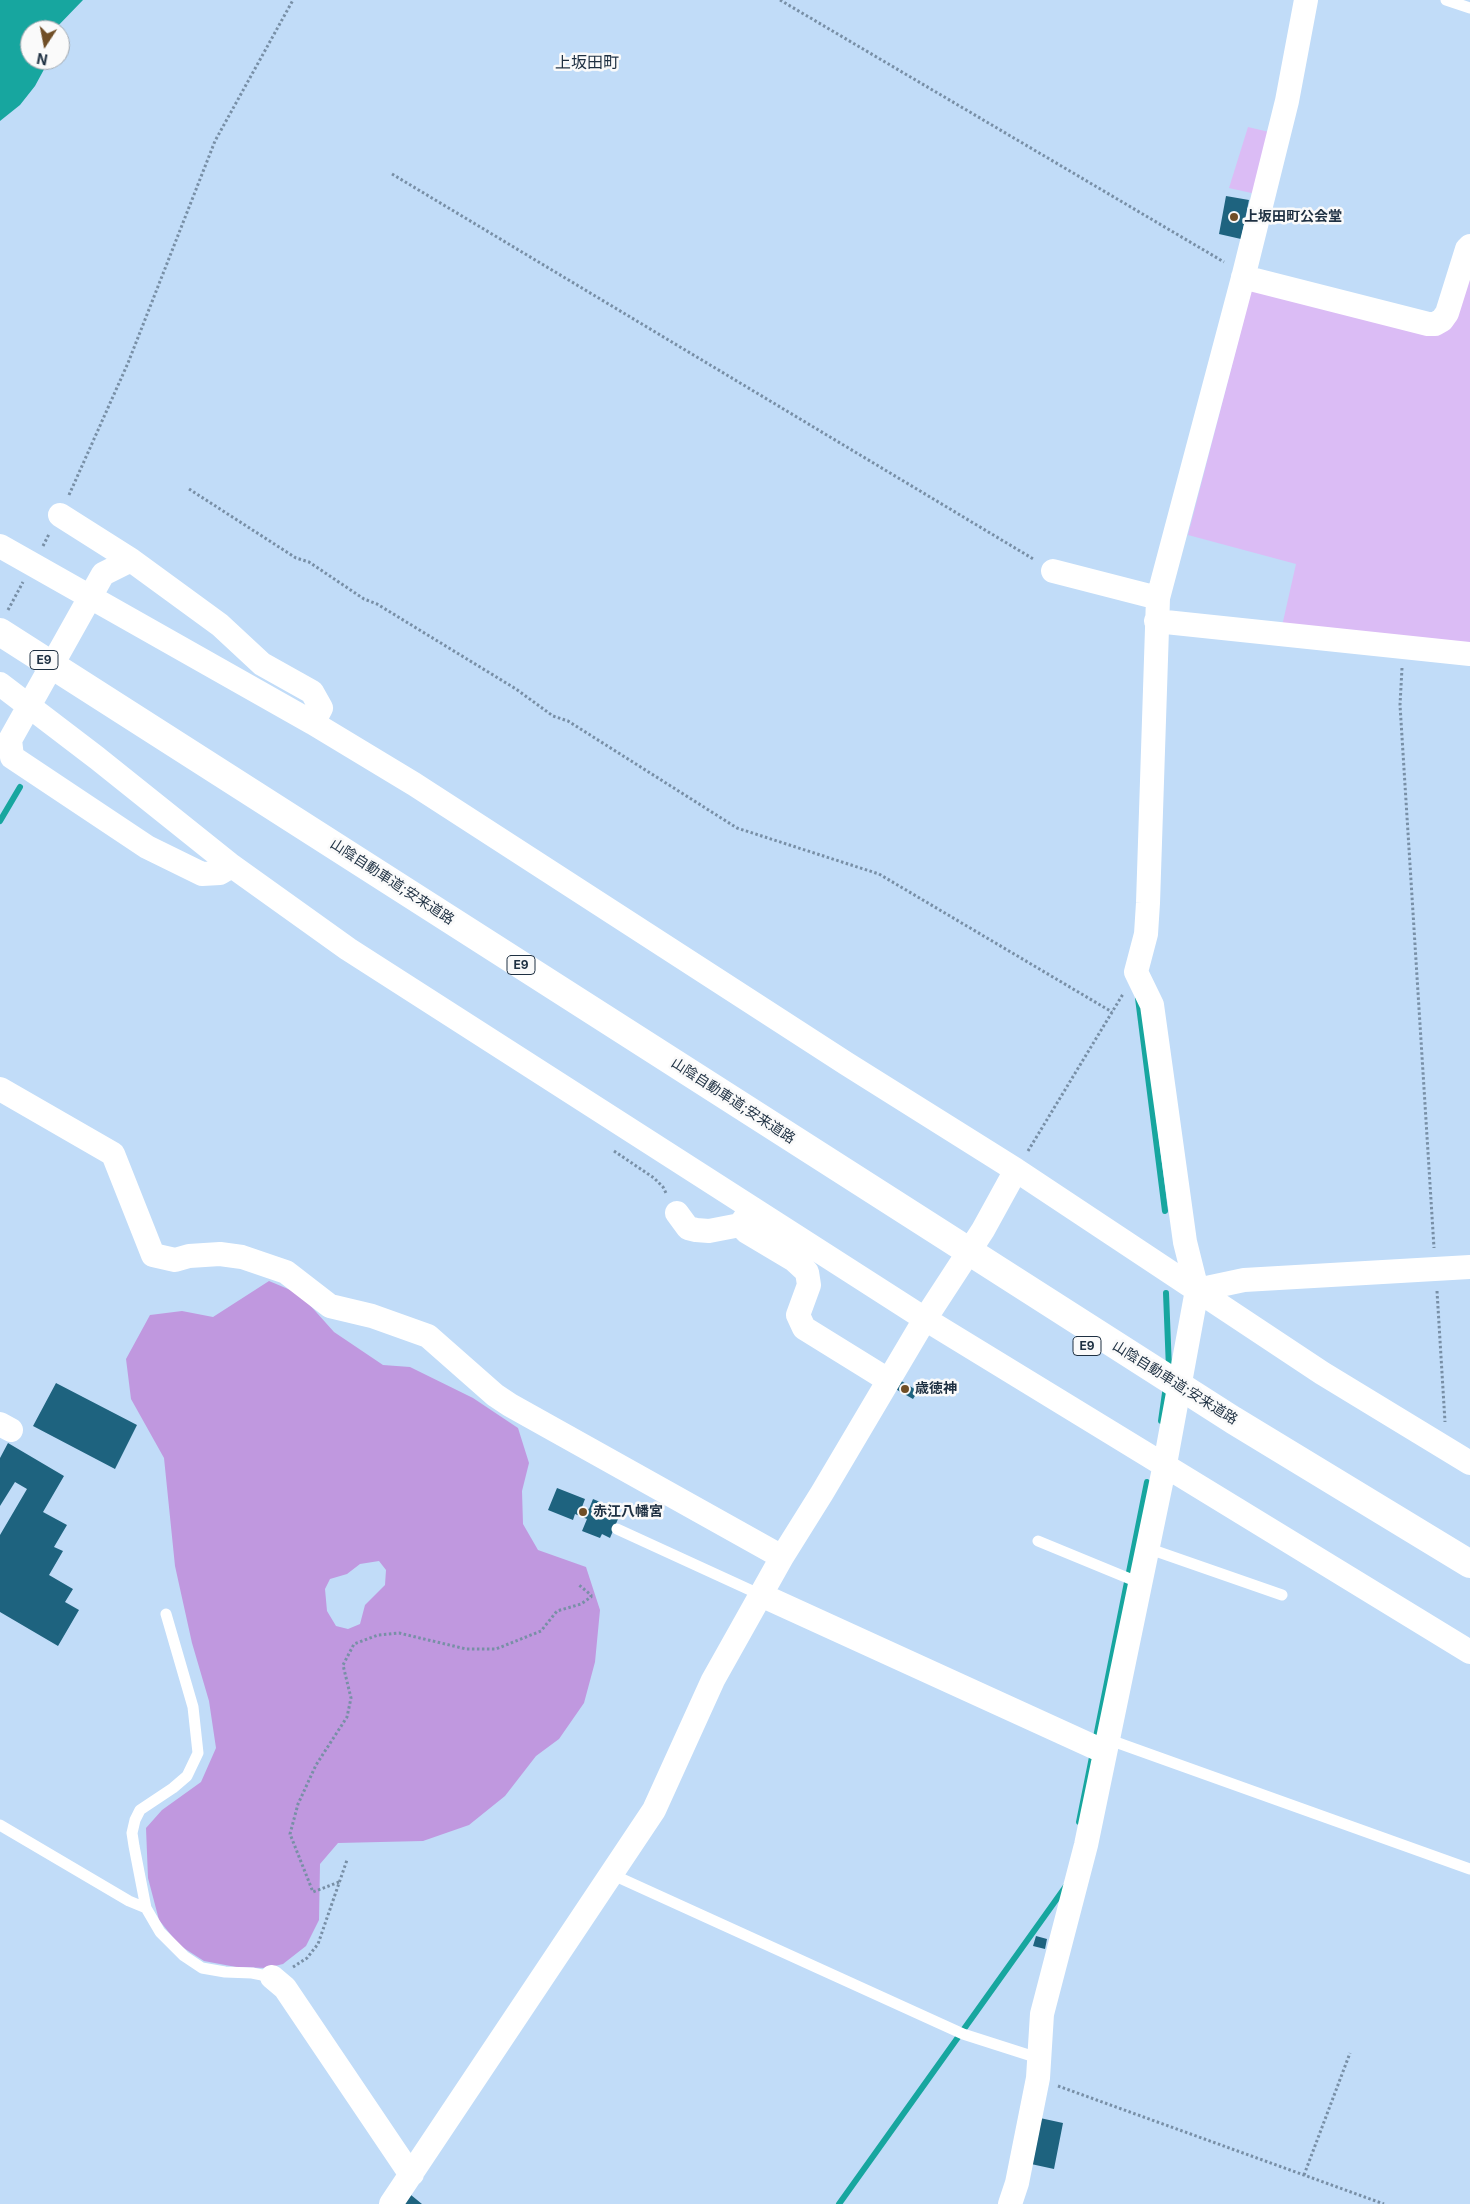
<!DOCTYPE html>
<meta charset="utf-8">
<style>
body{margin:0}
#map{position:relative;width:1470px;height:2204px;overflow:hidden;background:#c1dcf8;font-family:Inter,sans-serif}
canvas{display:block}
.north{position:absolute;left:20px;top:20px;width:50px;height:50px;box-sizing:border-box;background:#fafafa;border:1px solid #a2a9b0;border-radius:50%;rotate:191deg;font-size:14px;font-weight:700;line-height:20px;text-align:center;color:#1e3042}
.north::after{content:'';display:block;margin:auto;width:18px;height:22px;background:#704e26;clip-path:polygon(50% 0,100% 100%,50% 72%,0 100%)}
</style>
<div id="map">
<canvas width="1470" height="2204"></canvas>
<div class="north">N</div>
</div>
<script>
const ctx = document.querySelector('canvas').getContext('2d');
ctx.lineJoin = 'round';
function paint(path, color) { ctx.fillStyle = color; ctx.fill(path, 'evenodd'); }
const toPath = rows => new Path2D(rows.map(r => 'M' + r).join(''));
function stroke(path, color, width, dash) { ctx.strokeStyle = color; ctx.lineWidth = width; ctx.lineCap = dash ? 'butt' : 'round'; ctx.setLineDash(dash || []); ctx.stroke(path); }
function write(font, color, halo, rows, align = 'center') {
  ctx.font = font + ' Inter,"Noto Sans JP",sans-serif'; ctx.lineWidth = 5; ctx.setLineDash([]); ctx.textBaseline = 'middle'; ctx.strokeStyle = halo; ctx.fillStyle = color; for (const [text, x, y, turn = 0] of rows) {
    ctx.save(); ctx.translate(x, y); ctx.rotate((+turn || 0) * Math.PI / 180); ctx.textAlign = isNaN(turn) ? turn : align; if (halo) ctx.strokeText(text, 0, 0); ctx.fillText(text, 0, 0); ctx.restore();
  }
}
paint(toPath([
 [1248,127,1269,132,1256,194,1229,188],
 [1470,257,1470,646,1282,626,1296,564,1188,535,1253,284,1432,331]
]), '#dbbcf5');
paint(toPath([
 [269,1281,300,1294,334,1332,383,1365,410,1367,473,1398,518,1428,529,1463,522,1491,523,1524,538,1550,586,1567,600,1610,595,1662,584,1703,559,1739,536,1756,505,1796,469,1825,423,1841,338,1843,320,1864,319,1920,306,1946,283,1964,267,1968,236,1967,204,1961,179,1945,159,1920,148,1878,146,1828,162,1810,201,1782,216,1748,209,1701,192,1643,175,1566,164,1458,131,1399,126,1359,150,1315,182,1311,213,1317],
 [379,1561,386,1570,385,1585,365,1605,360,1624,348,1629,336,1626,327,1611,325,1589,330,1579,347,1574,360,1564]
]), '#c098df');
paint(toPath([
 [0,0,83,0,54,30,30,30,30,60,45,60,48,62,35,86,20,105,0,121]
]), '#17a69f');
stroke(toPath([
 [0,821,20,787],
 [1138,998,1165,1211],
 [1166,1293,1169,1369],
 [1161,1421,1166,1386],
 [1079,1822,1147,1482],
 [839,2204,1066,1886]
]), '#17a69f', 6);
paint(toPath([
 [1226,196,1249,200,1241,239,1219,234],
 [898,1379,918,1391,913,1399,892,1387],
 [56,1383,137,1425,115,1469,33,1426],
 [8,1443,64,1476,43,1512,67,1525,54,1547,63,1551,49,1575,73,1589,65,1602,79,1610,58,1646,0,1612,0,1535,27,1489,15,1482,0,1506,0,1458],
 [557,1488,585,1499,582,1507,589,1509,593,1499,614,1508,611,1517,618,1519,610,1538,602,1534,600,1538,582,1531,587,1519,575,1514,573,1520,548,1510],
 [1036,1936,1047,1939,1045,1949,1033,1946],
 [1040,2118,1063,2123,1054,2169,1031,2164],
 [411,2195,422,2204,404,2204]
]), '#1e637f');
stroke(toPath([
 [780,0,1224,262],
 [392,174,1035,560],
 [189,489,296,558,309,562,364,599,377,604,516,689,553,716,568,721,737,828,879,874,1112,1012],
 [69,495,128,363,215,141,293,0],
 [43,546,49,534],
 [8,610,23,582],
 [1402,668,1400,705,1434,1248],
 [614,1151,654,1178,663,1187,667,1195],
 [1028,1151,1123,994],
 [1437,1291,1445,1422],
 [339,1882,313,1892,290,1834,298,1804,316,1765,347,1717,351,1698,343,1665,354,1644,378,1635,399,1633,466,1649,496,1649,541,1631,557,1611,581,1604,591,1597,591,1595,579,1585],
 [293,1967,307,1958,318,1944,347,1860],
 [1058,2086,1384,2204],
 [1304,2175,1350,2053]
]), '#788fa6', 3, [2.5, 2.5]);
stroke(toPath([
 [1446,0,1470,8],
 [617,1529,761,1595],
 [1038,1541,1140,1583],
 [1147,1548,1282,1595],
 [1107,1739,1470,1869],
 [0,1825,129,1901,146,1908,160,1932,184,1956,202,1968,225,1972,252,1973,272,1977],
 [611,1874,963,2034,1038,2058],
 [146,1908,134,1846,132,1833,135,1820,140,1810,173,1788,187,1776,198,1753,193,1707,166,1614]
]), '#fff', 11);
stroke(toPath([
 [1243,277,1428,324,1435,324,1442,320,1447,313,1467,249,1470,246],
 [60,515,131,560],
 [0,546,313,723,414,784,847,1064,1016,1170,1322,1373,1470,1463],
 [1053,571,1158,598],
 [1156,621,1470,654],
 [0,684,97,758,232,866,348,949,925,1319,1470,1652],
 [232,866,220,873,202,874,147,847,12,757,10,740,103,574,131,560,220,625,262,664,312,692,321,708,313,723],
 [0,1089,113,1154,153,1255,175,1260,189,1256,220,1254,242,1257,286,1272,330,1306,372,1316,428,1336,495,1395,510,1405,782,1557],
 [752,1208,740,1225,747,1232,794,1260,807,1272,809,1285,798,1315,804,1328,888,1380],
 [677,1213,688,1228,696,1230,709,1231,740,1225],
 [1197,1290,1244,1280,1470,1267],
 [0,1424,11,1430],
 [761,1595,1105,1752],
 [272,1977,285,1988,407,2169,412,2174],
 [391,2204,654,1810,713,1680,782,1557,822,1493,925,1319,983,1230,1016,1170],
 [1010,2204,1017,2183,1038,2078,1042,2014,1086,1845,1165,1464,1197,1290,1185,1242,1152,1005,1136,972,1146,934,1148,903,1158,598,1244,274,1287,101,1306,0]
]), '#fff', 24);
stroke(toPath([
 [0,632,1233,1420,1470,1564]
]), '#fff', 28);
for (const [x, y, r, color] of [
 [1234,217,5,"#704e26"],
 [905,1389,5,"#704e26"],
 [583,1512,5,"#704e26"]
]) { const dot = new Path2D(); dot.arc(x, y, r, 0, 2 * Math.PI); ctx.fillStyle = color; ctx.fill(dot); stroke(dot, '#fafafa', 2); }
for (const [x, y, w] of [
 [44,660,28],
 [521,965,28],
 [1087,1346,28]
]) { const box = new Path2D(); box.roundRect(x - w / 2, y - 9.5, w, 19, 4); ctx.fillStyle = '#fafafa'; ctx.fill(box); stroke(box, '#1e3042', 1); }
write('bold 12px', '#1e3042', null, [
 ["E9",44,660],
 ["E9",521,965],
 ["E9",1087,1346]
]);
write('bold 14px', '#1e3042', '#fafafa', [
 ["上坂田町公会堂",1244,217],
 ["歳徳神",915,1389],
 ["赤江八幡宮",593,1512]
], 'left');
write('14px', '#1e3042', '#fafafa', [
 ["山陰自動車道;安来道路",392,882,33],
 ["山陰自動車道;安来道路",733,1101,33],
 ["山陰自動車道;安来道路",1175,1383,32]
]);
write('16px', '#1e3042', '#fafafa', [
 ["上坂田町",587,63]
]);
</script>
